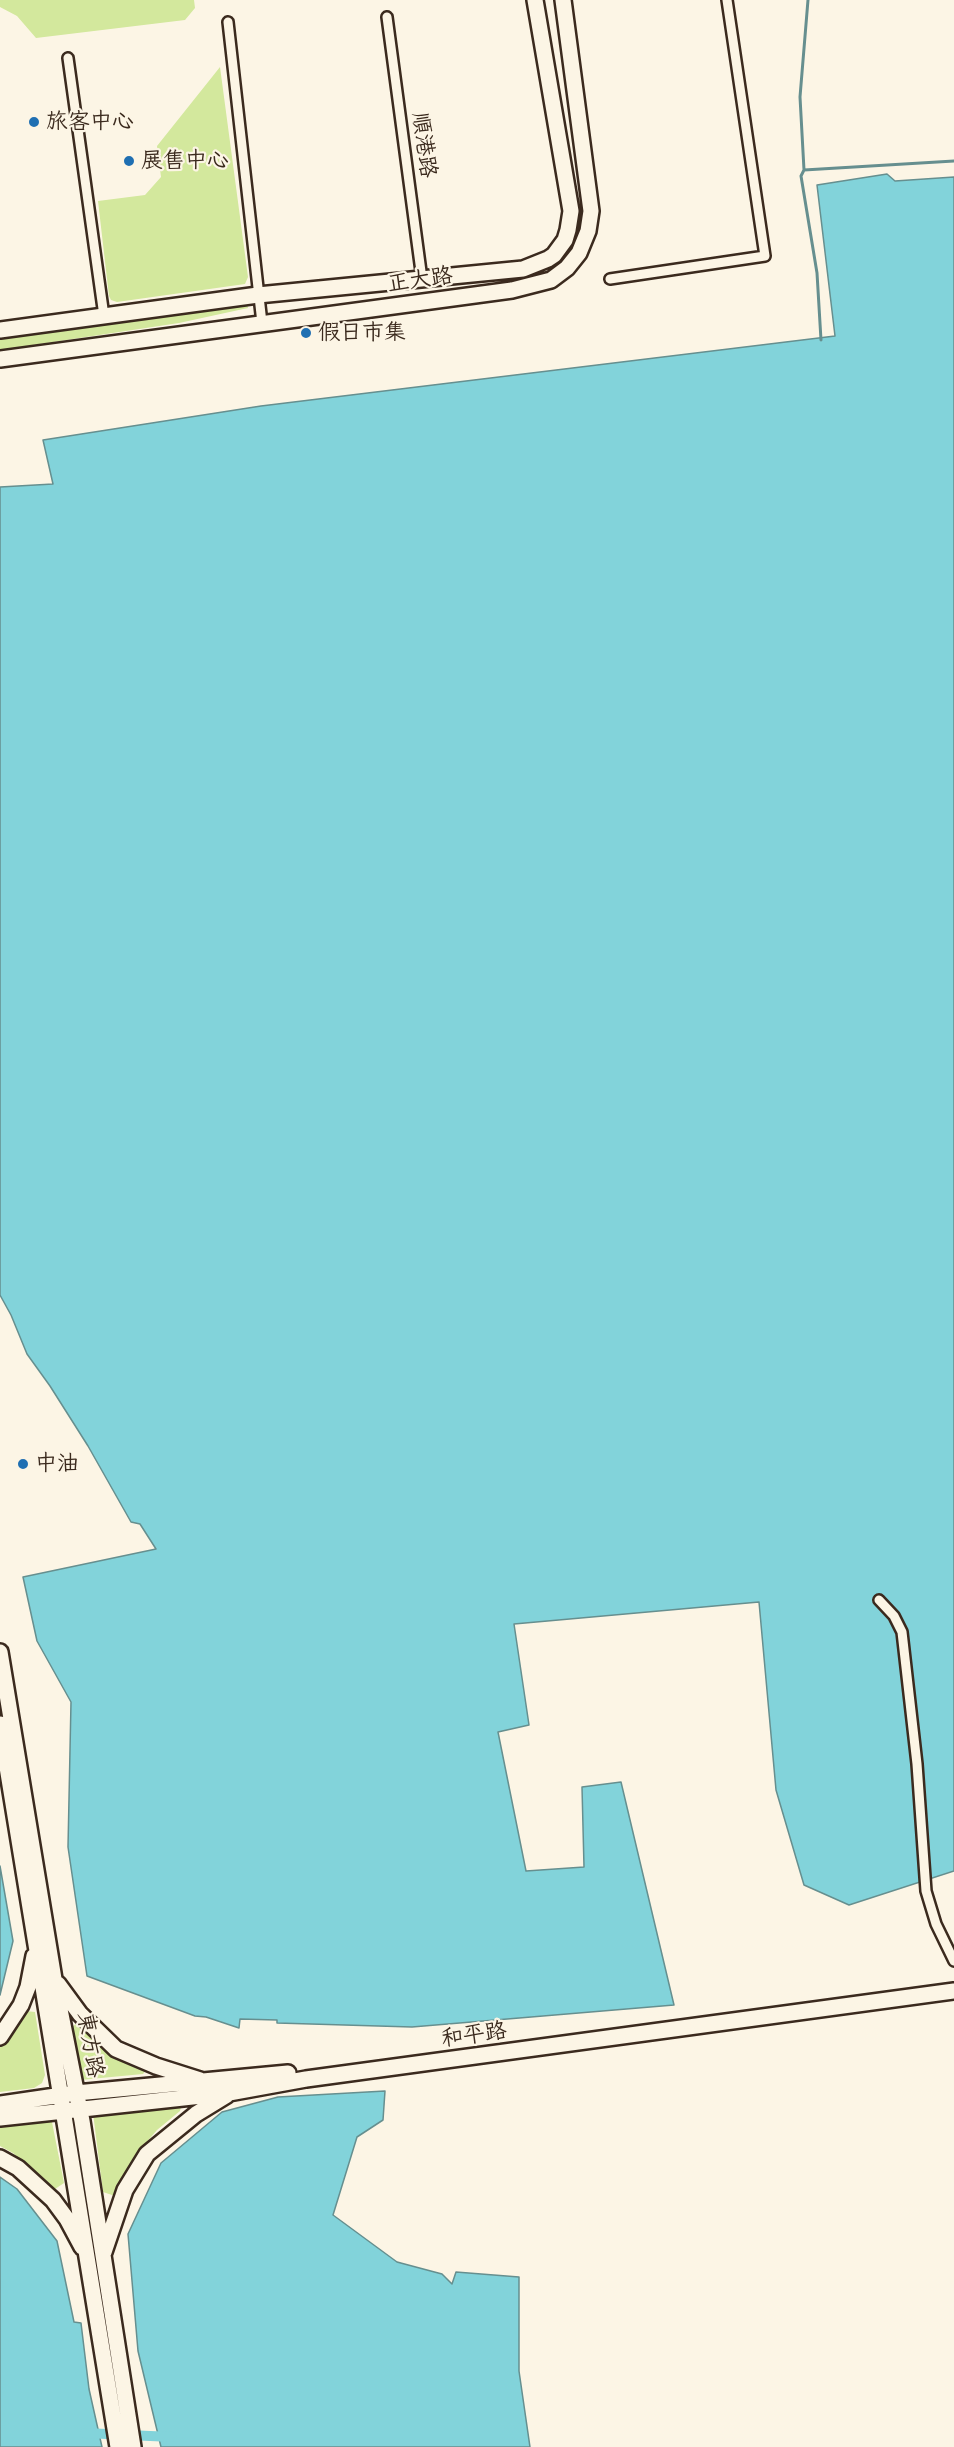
<!DOCTYPE html>
<meta charset="utf-8">
<style>
body{margin:0}
canvas{display:block;background:#fcf5e5}
</style>
<canvas width="954" height="2447"></canvas>
<script>
const ctx = document.querySelector('canvas').getContext('2d');
ctx.lineJoin = 'round';
function paint(path, color) { ctx.fillStyle = color; ctx.fill(path, 'evenodd'); }
const toPath = rows => new Path2D(rows.map(r => 'M' + r).join(''));
function stroke(path, color, width, dash) { ctx.strokeStyle = color; ctx.lineWidth = width; ctx.lineCap = dash ? 'butt' : 'round'; ctx.setLineDash(dash || []); ctx.stroke(path); }
function write(font, color, halo, rows, align = 'center') {
  ctx.font = font + ' "Comic Neue","LXGW WenKai TC",sans-serif'; ctx.lineWidth = 4.5; ctx.setLineDash([]); ctx.textBaseline = 'middle'; ctx.strokeStyle = halo; ctx.fillStyle = color; for (const [text, x, y, turn = 0] of rows) {
    ctx.save(); ctx.translate(x, y); ctx.rotate((+turn || 0) * Math.PI / 180); ctx.textAlign = isNaN(turn) ? turn : align; if (halo) ctx.strokeText(text, 0, 0); ctx.fillText(text, 0, 0); ctx.restore();
  }
}
paint(toPath([
 [0,0,194,0,195,8,185,20,36,38,17,16,0,7],
 [220,67,248,277,245,284,117,302,111,300,109,296,98,201,145,195,161,177,157,146],
 [247,304,248,308,179,323,0,350,0,336],
 [26,2011,35,2012,45,2075,42,2083,34,2088,0,2092,0,2047],
 [77,2023,110,2050,148,2068,143,2074,80,2080,71,2028],
 [182,2104,180,2111,157,2130,139,2151,124,2174,115,2196,103,2192,93,2113],
 [51,2117,64,2183,55,2189,49,2187,13,2153,0,2146,0,2123]
]), '#d3e89d');
const water = toPath([
 [887,174,895,181,954,177,954,1871,849,1905,804,1885,776,1790,759,1602,514,1624,529,1725,498,1732,526,1871,584,1867,582,1787,621,1782,674,2005,412,2027,277,2023,277,2020,240,2019,239,2028,206,2017,195,2016,87,1976,68,1847,71,1702,37,1641,23,1577,156,1549,140,1524,131,1522,88,1446,50,1386,27,1354,11,1315,0,1295,0,487,53,484,43,440,261,406,835,336,817,185,887,174],
 [0,1866,13,1941,0,1995,0,1866],
 [385,2091,383,2120,357,2137,333,2215,397,2262,442,2274,452,2284,456,2272,519,2277,519,2371,530,2447,161,2447,138,2351,128,2234,161,2163,222,2112,278,2097,385,2091],
 [0,2177,17,2189,57,2241,74,2322,81,2323,89,2389,102,2447,0,2447,0,2177]
]);
paint(water, '#82d3da');
stroke(water, '#668f8f', 1.5);
stroke(toPath([
 [808,0,800,97,804,170,801,176,817,273,821,340],
 [804,170,954,161]
]), '#668f8f', 3);
stroke(toPath([
 [85,2433,172,2437]
]), '#82d3da', 10);
const street = toPath([
 [387,17,422,279],
 [228,22,262,323],
 [68,58,104,316],
 [610,279,765,256,727,0],
 [879,1600,894,1616,902,1632,917,1764,926,1891,936,1924,954,1961]
]);
const primary = toPath([
 [0,330,258,295,523,269,548,259,554,255,565,240,568,230,571,211,535,0],
 [0,359,512,290,551,280,567,268,579,253,588,231,591,211,563,0],
 [0,1652,54,1979,82,2121,133,2447],
 [0,1724,118,2447],
 [58,1984,80,2014,116,2049,156,2066,200,2080],
 [0,2037,21,2005,28,1987,34,1956],
 [0,2104,76,2093,288,2073],
 [0,2118,229,2093,306,2079,954,1991],
 [0,2158,18,2168,53,2200,67,2219,82,2247],
 [104,2252,125,2190,147,2154,196,2114,227,2095]
]);
stroke(street, '#3b2a1e', 14);
stroke(primary, '#3b2a1e', 20);
stroke(street, '#fcf5e5', 9);
stroke(primary, '#fcf5e5', 15);
for (const [x, y, r, color] of [
 [34,122,6,"#1f6fb2"],
 [129,161,6,"#1f6fb2"],
 [306,333,6,"#1f6fb2"],
 [23,1464,6,"#1f6fb2"]
]) { const dot = new Path2D(); dot.arc(x, y, r, 0, 2 * Math.PI); ctx.fillStyle = color; ctx.fill(dot); stroke(dot, '#fcf5e5', 2); }
write('22px', '#3b2a1e', '#fcf5e5', [
 ["旅客中心",46,122],
 ["展售中心",141,161],
 ["假日市集",318,333],
 ["中油",35,1464]
], 'left');
write('22px', '#3b2a1e', '#fcf5e5', [
 ["順港路",424,145,82],
 ["正大路",420,280,-8],
 ["和平路",474,2035,-8],
 ["東方路",90,2045,80]
]);
</script>
